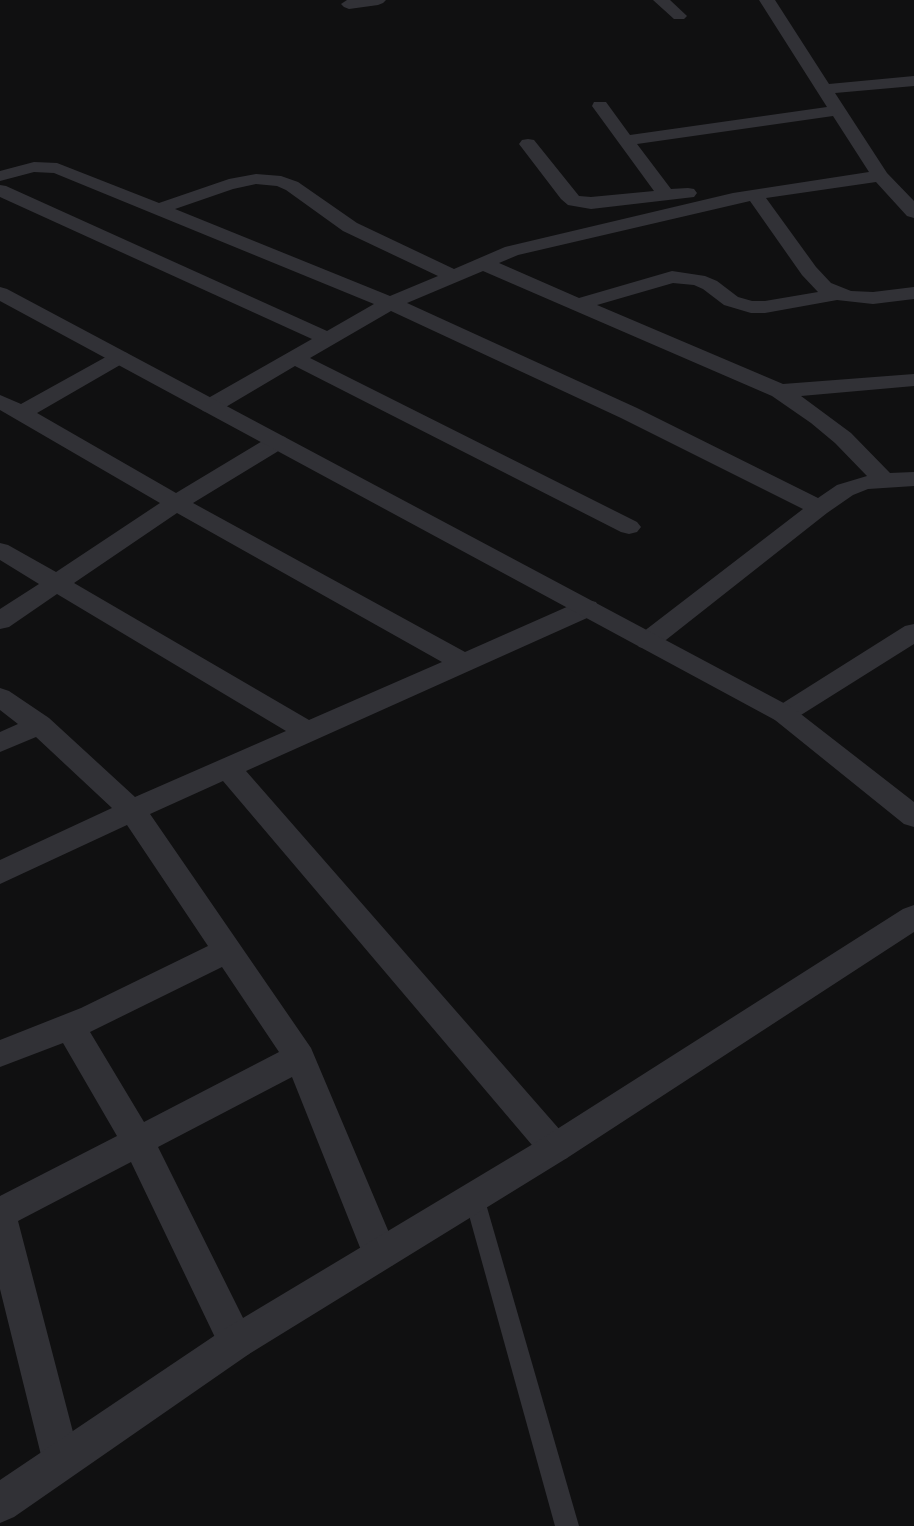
<!DOCTYPE html>
<style>
body{margin:0}
canvas{display:block;background:#101011}
</style>
<canvas width="914" height="1526"></canvas>
<script>
const ctx = document.querySelector('canvas').getContext('2d');
ctx.lineJoin = 'round';
const toPath = rows => new Path2D(rows.map(r => 'M' + r).join(''));
function paint(path, color) { ctx.fillStyle = color; ctx.fill(path, 'evenodd'); }
paint(toPath([
 [474,1188,481,1191,484,1197,579,1526,555,1526,464,1197,467,1191,474,1188]
]), '#313136');
paint(toPath([
 [386,0,383,3,378,5,349,9,344,7,341,4,347,0,386,0],
 [653,0,670,0,687,16,684,19,674,19,653,0],
 [759,0,775,0,829,84,914,76,914,86,835,93,887,173,914,201,914,218,907,216,876,182,766,198,816,267,831,283,851,291,873,292,914,287,914,299,873,304,837,300,765,313,751,313,724,305,703,289,694,285,673,283,597,305,783,384,914,374,914,386,801,396,851,433,890,473,914,472,914,486,868,489,853,495,827,513,657,647,648,649,639,647,635,641,639,635,803,509,621,418,391,311,310,358,637,522,641,527,637,532,629,534,621,532,295,366,219,411,211,413,203,411,200,406,203,401,312,339,0,197,0,185,6,186,327,331,374,304,54,173,34,172,0,181,0,171,34,162,57,163,159,203,229,179,256,174,281,176,298,182,357,223,454,269,505,247,733,193,869,172,833,116,637,144,671,189,688,188,694,189,697,193,694,197,591,209,568,205,561,199,519,144,522,140,528,139,534,140,579,196,591,197,654,191,592,106,594,102,606,102,630,135,827,107,759,0],
 [256,184,277,186,286,190,343,231,438,276,390,296,175,209,233,189,256,184],
 [750,201,802,275,818,292,765,301,752,301,738,297,717,281,705,276,672,271,579,298,499,263,518,255,750,201],
 [483,271,772,396,811,423,835,443,867,476,837,485,818,498,637,408,407,303,483,271],
 [120,351,127,353,130,357,127,361,37,413,176,493,269,437,277,435,285,437,288,442,285,447,193,503,465,652,578,602,587,600,596,602,599,608,596,614,246,771,567,1138,572,1148,567,1158,555,1163,543,1158,223,781,150,814,311,1048,398,1254,393,1265,380,1270,367,1265,292,1077,158,1147,249,1330,254,1342,249,1354,236,1360,223,1354,131,1162,18,1221,80,1459,75,1473,61,1478,47,1473,42,1459,0,1289,0,1196,117,1136,63,1043,0,1067,0,1040,81,1008,208,946,127,825,0,884,0,860,112,808,36,737,0,752,0,732,18,724,0,710,0,688,9,691,49,718,135,797,286,731,57,594,9,627,0,629,0,609,39,584,0,560,0,543,8,545,56,572,160,503,0,410,0,395,21,404,113,353,120,351],
 [177,513,442,662,309,720,74,583,177,513],
 [222,967,279,1052,144,1122,90,1032,222,967],
 [914,624,914,644,793,720,784,723,775,720,771,714,775,708,905,626,914,624]
]), '#313136');
paint(toPath([
 [0,287,7,289,793,708,914,802,914,827,904,824,775,720,0,301,0,287],
 [914,905,914,932,567,1158,249,1354,14,1517,0,1523,0,1480,223,1330,543,1138,903,909,914,905]
]), '#313136');
</script>
